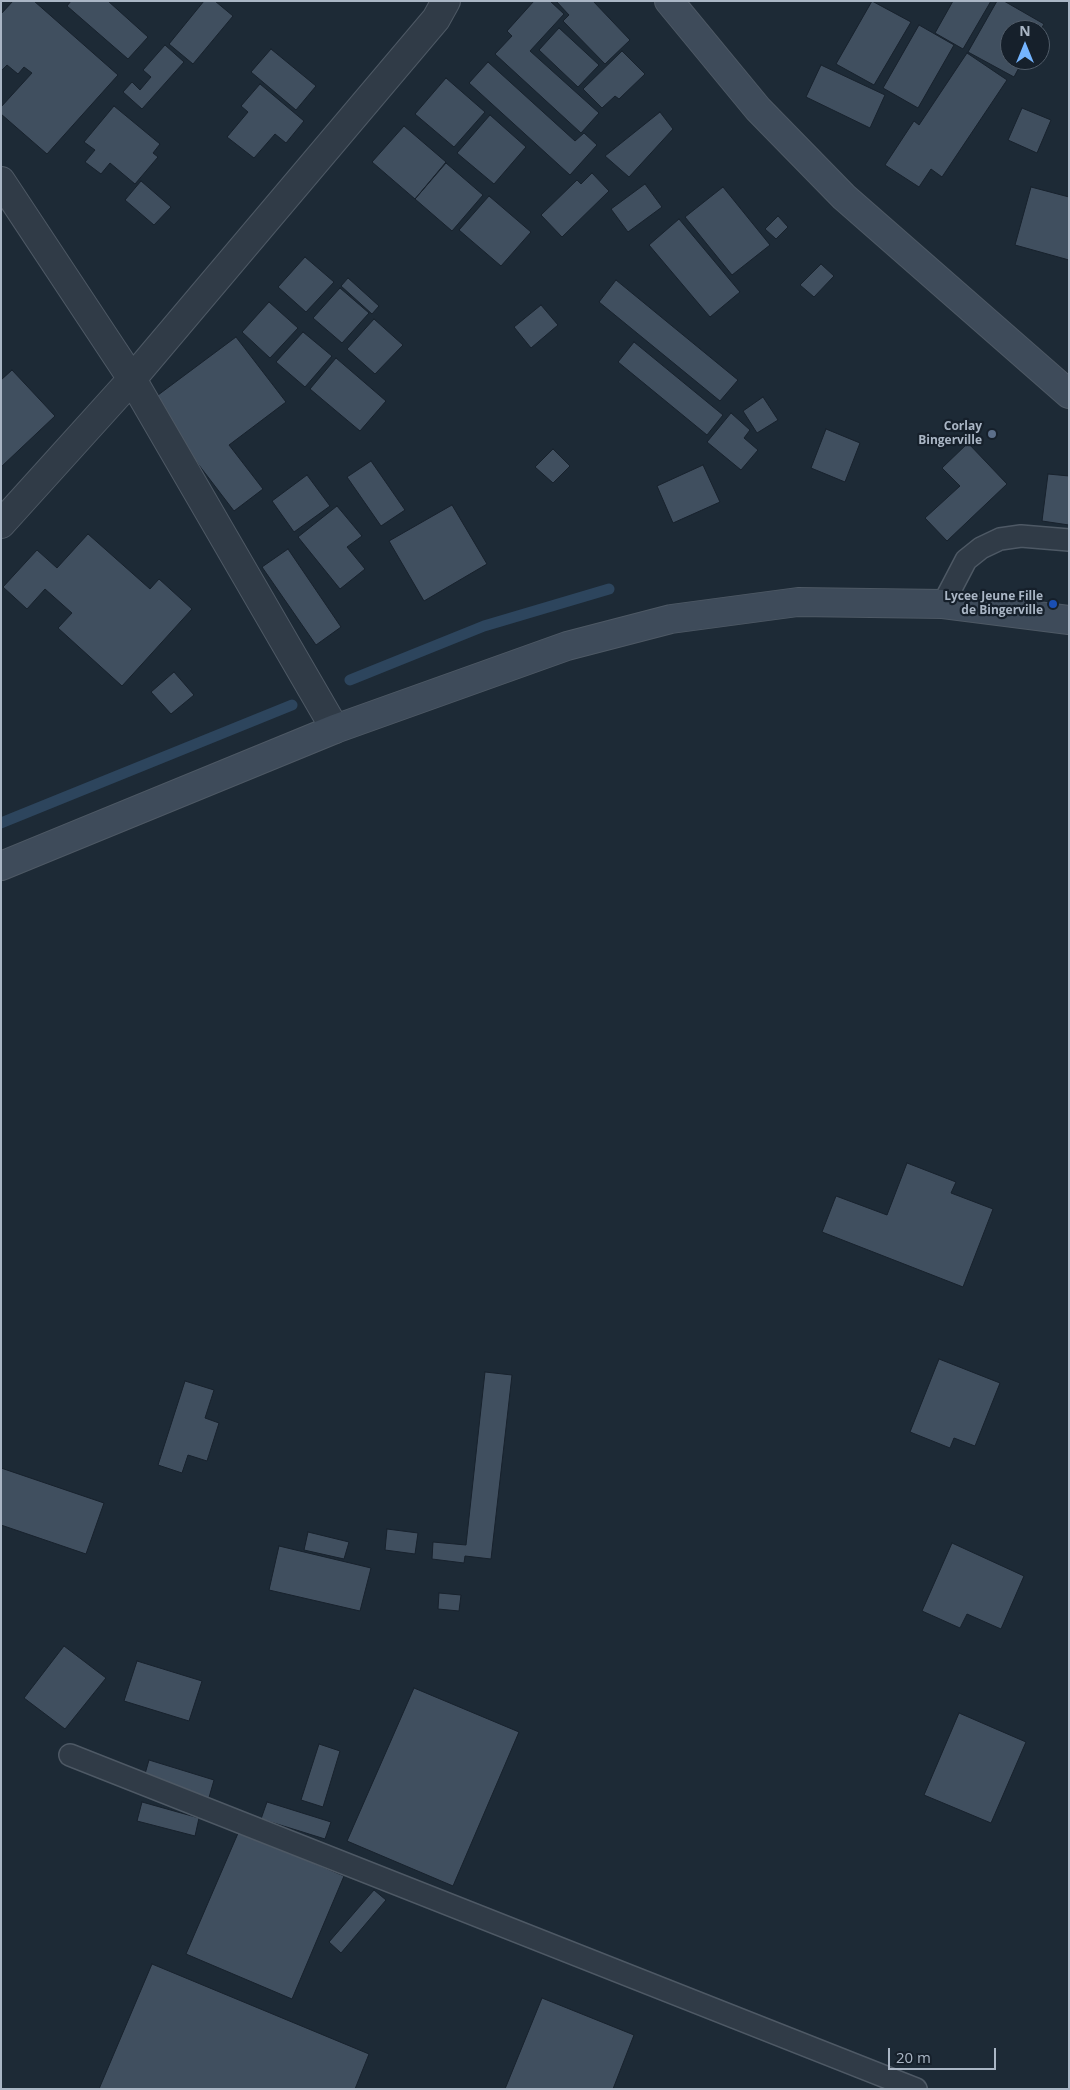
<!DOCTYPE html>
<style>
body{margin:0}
#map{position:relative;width:1070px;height:2090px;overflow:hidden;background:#1d2a36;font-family:"Open Sans",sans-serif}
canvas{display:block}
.frame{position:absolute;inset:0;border:2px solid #aab6c5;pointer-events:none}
.north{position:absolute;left:1000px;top:20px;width:50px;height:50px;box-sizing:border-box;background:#16202b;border:1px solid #515c69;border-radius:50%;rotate:0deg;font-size:14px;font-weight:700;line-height:20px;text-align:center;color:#aab6c5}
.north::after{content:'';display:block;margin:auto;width:18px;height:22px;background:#74b4ff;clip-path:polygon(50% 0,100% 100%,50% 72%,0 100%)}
.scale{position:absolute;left:888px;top:2048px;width:108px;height:22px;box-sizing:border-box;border:2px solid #aab6c5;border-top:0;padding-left:6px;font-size:15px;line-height:18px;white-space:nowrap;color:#aab6c5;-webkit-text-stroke:4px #16202b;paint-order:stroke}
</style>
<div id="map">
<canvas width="1070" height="2090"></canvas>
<div class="frame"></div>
<div class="north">N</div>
<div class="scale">20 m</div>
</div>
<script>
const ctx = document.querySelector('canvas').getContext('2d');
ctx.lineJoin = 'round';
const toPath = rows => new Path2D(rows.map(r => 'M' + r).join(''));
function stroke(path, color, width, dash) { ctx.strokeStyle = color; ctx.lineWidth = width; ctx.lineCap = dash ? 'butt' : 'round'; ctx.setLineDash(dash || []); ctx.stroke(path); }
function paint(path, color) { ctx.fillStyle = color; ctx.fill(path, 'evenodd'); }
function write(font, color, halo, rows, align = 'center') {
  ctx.font = font + ' "Open Sans",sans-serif'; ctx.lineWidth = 4.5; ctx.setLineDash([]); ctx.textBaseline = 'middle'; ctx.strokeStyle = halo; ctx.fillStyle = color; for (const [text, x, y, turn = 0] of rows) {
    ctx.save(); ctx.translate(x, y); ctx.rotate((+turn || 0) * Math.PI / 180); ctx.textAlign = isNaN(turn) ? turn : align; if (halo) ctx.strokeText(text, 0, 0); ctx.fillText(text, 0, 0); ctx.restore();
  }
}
stroke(toPath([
 [350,680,484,626,609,589],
 [1,823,292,705]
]), '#2d455d', 11);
const building = toPath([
 [13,1,34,1,118,75,47,154,1,114,1,107,32,73,24,67,18,74,7,65,1,71,1,14,13,1],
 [71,1,108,1,148,37,128,59,67,6,71,1],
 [204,1,215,1,233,16,193,64,169,44,204,1],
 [534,1,550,1,564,14,530,51,599,113,581,133,495,54,512,36,507,31,534,1],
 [556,1,593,1,630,40,605,64,563,21,569,15,556,1],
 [872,1,911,22,874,85,836,64,872,1],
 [953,1,991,1,963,49,935,33,953,1],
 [997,1,1004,1,1044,24,1040,31,1010,30,1010,60,1023,60,1014,77,968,52,997,1],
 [919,25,954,45,918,108,883,88,919,25],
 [559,28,599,65,578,87,539,50,559,28],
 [165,45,184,62,142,109,123,92,132,82,140,90,151,77,143,70,165,45],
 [271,49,316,86,296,110,251,72,271,49],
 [622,51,645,74,619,99,615,96,602,108,583,89,622,51],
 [967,53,1007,80,942,177,931,169,919,187,885,165,914,121,919,125,967,53],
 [488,62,575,141,584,133,597,145,570,175,469,83,488,62],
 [821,65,885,95,870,128,806,97,821,65],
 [446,78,485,112,454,147,415,114,446,78],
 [260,84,304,121,286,143,275,134,254,158,227,137,248,112,241,106,260,84],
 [114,106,160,144,153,153,158,157,135,184,110,163,101,174,85,162,95,150,84,142,114,106],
 [1022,108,1051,120,1037,153,1008,140,1022,108],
 [660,112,673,129,629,177,605,156,660,112],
 [490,115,526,147,494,184,457,153,490,115],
 [404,126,446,162,415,199,372,162,404,126],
 [446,163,483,195,452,231,415,199,446,163],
 [592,173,609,191,562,237,541,215,577,180,581,184,592,173],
 [141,181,171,207,154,225,125,200,141,181],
 [645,184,662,207,628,232,611,209,645,184],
 [723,187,770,245,732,275,685,217,723,187],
 [1031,187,1069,197,1069,260,1015,245,1031,187],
 [489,196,531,232,501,266,459,230,489,196],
 [778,216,788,227,776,239,765,229,778,216],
 [679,219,740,292,710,317,649,245,679,219],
 [305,257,334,282,306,312,278,287,305,257],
 [821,264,834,276,814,297,800,285,821,264],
 [348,278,379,306,372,314,341,286,348,278],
 [616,280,738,380,720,401,599,302,616,280],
 [340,288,369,313,342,343,313,318,340,288],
 [269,302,298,328,270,358,242,332,269,302],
 [541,305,558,325,531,348,514,327,541,305],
 [374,319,403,345,375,374,347,349,374,319],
 [303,332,332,356,305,387,276,362,303,332],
 [236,337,286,402,229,445,263,489,234,511,150,401,236,337],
 [634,342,723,415,707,435,618,362,634,342],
 [336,358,386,401,360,431,310,389,336,358],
 [12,370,55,416,1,467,1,380,12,370],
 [763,397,778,420,757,433,743,411,763,397],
 [731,413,750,430,744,438,758,450,741,470,707,442,731,413],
 [826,429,860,443,845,482,811,468,826,429],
 [968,443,1007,484,947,541,925,518,960,486,942,468,968,443],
 [553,449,570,466,553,483,535,467,553,449],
 [371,461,405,510,381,526,347,477,371,461],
 [703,465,720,502,673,523,657,486,703,465],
 [1048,474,1069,476,1069,525,1042,521,1048,474],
 [307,475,330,506,294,532,272,501,307,475],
 [452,505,487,564,424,601,389,541,452,505],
 [337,506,362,536,347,547,365,569,340,589,298,537,337,506],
 [88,534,150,589,159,579,192,609,122,686,58,628,72,613,45,589,27,609,3,587,37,550,57,568,88,534],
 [288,549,341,627,316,645,262,567,288,549],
 [174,672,194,695,171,714,151,692,174,672],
 [907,1163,956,1182,951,1193,993,1209,963,1287,822,1232,836,1196,887,1215,907,1163],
 [939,1359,1000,1383,975,1446,954,1438,950,1448,910,1432,939,1359],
 [485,1372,512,1375,491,1559,465,1556,464,1563,432,1559,433,1542,466,1545,485,1372],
 [185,1381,214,1390,205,1418,219,1423,207,1461,188,1455,182,1473,158,1465,185,1381],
 [1,1468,104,1503,86,1554,1,1525,1,1468],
 [387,1529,418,1533,415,1554,385,1550,387,1529],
 [308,1532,349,1542,344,1559,304,1550,308,1532],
 [952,1543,1024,1576,1001,1629,967,1614,960,1628,922,1611,952,1543],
 [279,1546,371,1568,360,1611,269,1590,279,1546],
 [439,1593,461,1595,459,1611,438,1609,439,1593],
 [64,1646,106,1678,65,1729,24,1698,64,1646],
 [137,1661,202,1681,189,1721,124,1701,137,1661],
 [414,1688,519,1732,453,1886,347,1841,414,1688],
 [959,1713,1026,1742,991,1823,924,1795,959,1713],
 [319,1744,340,1751,323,1807,301,1800,319,1744],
 [149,1760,214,1780,208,1801,143,1781,149,1760],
 [142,1802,199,1818,195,1836,137,1821,142,1802],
 [267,1802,331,1822,325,1839,261,1819,267,1802],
 [239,1831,344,1876,292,1999,186,1954,239,1831],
 [374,1890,386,1900,341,1953,329,1942,374,1890],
 [152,1964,369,2054,355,2089,99,2089,152,1964],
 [542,1998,634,2035,613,2089,505,2089,542,1998]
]);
paint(building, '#404f5f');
stroke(building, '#18222d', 1);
const lane = toPath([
 [943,604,966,560,981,548,1000,539,1021,536,1069,540],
 [70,1755,916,2089]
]);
const street = toPath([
 [1,181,132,379,335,729],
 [1,524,132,379,436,19,446,1]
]);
const secondary = toPath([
 [669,1,758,109,844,197,1069,394],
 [1,866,335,729,567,646,671,619,798,602,943,604,1069,620]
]);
stroke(lane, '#4e5965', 24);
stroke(street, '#4e5965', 30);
stroke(secondary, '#4e5965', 30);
stroke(lane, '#303b47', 21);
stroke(street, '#303b47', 28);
stroke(secondary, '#3e4b5a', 28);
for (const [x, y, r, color] of [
 [992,434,5,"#5c6f8a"],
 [1053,604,5,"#1a4fb4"]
]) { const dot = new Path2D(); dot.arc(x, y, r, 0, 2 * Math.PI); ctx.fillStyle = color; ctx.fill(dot); stroke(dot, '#16202b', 2); }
write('bold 12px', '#aab6c5', '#16202b', [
 ["Corlay",982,427],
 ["Bingerville",982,441],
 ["Lycee Jeune Fille",1043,597],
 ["de Bingerville",1043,611]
], 'right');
</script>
